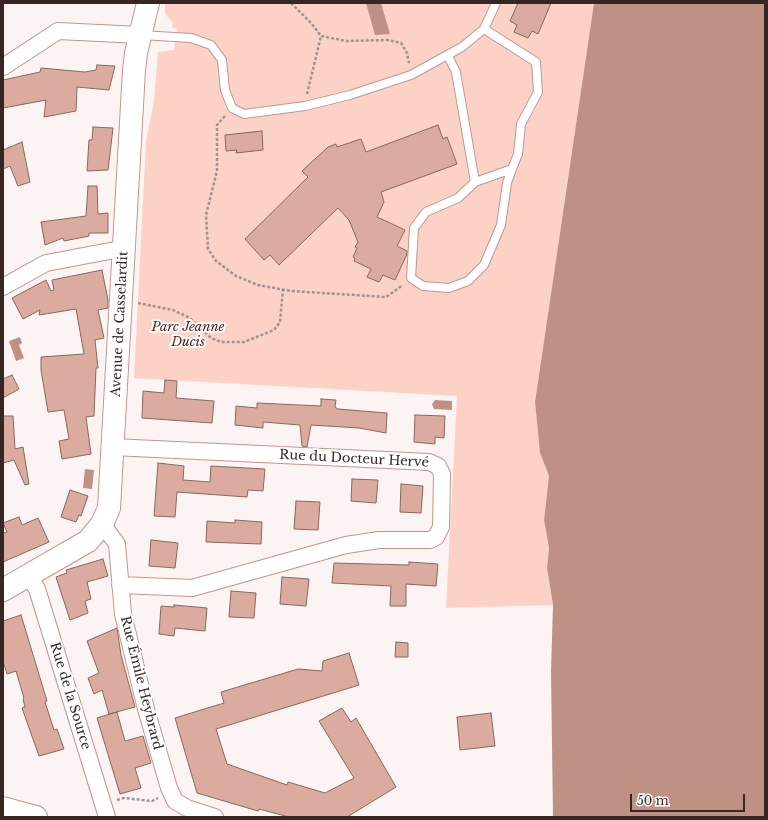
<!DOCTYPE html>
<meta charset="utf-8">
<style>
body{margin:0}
#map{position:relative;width:768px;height:820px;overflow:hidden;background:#fcf4f2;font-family:"Libre Baskerville",serif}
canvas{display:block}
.frame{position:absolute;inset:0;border:4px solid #362723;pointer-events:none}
.scale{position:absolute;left:630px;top:794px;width:115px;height:18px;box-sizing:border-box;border:2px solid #362723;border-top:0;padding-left:5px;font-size:12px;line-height:14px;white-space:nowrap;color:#362723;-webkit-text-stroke:3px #fff;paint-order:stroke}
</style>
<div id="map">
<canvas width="768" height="820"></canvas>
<div class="frame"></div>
<div class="scale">50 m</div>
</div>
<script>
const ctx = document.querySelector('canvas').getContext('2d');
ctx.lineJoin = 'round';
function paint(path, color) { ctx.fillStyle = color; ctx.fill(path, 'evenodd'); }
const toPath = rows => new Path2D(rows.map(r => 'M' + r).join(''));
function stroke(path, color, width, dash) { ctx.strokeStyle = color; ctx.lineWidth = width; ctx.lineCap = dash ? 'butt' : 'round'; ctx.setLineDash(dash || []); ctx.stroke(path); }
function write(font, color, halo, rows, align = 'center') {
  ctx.font = font + ' "Libre Baskerville",serif'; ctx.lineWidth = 4; ctx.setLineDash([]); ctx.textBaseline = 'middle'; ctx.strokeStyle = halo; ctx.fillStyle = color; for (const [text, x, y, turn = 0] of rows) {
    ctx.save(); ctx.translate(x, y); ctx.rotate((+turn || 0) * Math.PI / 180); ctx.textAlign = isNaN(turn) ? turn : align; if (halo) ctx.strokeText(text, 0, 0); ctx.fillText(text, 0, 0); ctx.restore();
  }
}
paint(toPath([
 [165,3,594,3,535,402,540,453,549,476,544,520,549,548,547,568,553,605,446,608,457,396,134,378,146,141,154,101,158,52,174,50,177,29,172,27,173,23,165,14]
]), '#fcd2c7');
paint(toPath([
 [366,3,381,3,390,34,375,35],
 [594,3,765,3,765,817,553,817,551,672,553,605,547,568,549,548,544,520,549,476,540,453,535,402],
 [20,337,22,343,19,345,24,358,16,361,9,341],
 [435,400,452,401,452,410,434,409,432,404],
 [85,469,94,470,92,489,83,488]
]), '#bf9084');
const building = toPath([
 [518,3,551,3,538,34,532,31,528,38,514,32,517,25,510,21,518,3],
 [97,65,115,66,109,90,77,87,76,111,44,117,46,100,3,108,3,80,40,72,41,68,85,72,96,70,97,65],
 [438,125,443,139,447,137,457,164,381,192,384,202,377,217,405,230,397,246,407,251,407,254,395,280,383,275,379,282,367,277,371,269,354,261,355,258,353,257,357,248,355,247,358,242,349,220,338,208,279,265,270,255,264,260,245,239,308,177,302,171,328,147,336,144,337,147,361,139,366,152,438,125],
 [93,127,113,128,108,170,87,171,89,140,92,140,93,127],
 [262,131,263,150,236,153,237,150,226,151,225,135,262,131],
 [22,142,30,182,18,186,10,166,3,169,3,150,22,142],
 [88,186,97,186,98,214,108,213,108,233,89,233,89,236,64,241,63,238,45,245,41,222,86,216,88,186],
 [102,270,108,300,108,308,98,310,104,338,95,340,98,368,96,368,94,416,86,417,91,454,62,459,59,441,69,439,64,410,48,412,41,370,41,357,84,354,76,309,39,315,40,310,23,319,12,298,46,280,51,291,54,290,52,280,102,270],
 [12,375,19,389,3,398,3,379,12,375],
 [165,380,177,381,176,398,214,401,212,423,142,418,143,391,164,393,165,380],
 [321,399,336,400,335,407,338,409,387,413,386,433,359,428,311,425,307,447,302,446,300,425,263,422,263,428,235,425,236,406,257,408,257,403,321,406,321,399],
 [415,415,445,416,444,438,435,437,435,444,414,442,415,415],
 [3,416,13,416,15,449,23,447,29,484,25,485,14,460,3,463,3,416],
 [158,463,184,466,183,480,210,482,211,466,265,469,263,491,248,490,247,497,177,492,175,517,154,516,158,463],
 [352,479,378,480,376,503,351,501,352,479],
 [401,484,423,486,421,513,400,512,401,484],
 [70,490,88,496,81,516,79,515,76,522,61,517,70,490],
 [296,501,320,502,318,530,294,529,296,501],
 [19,517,22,525,38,518,49,542,3,562,3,533,7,532,3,523,19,517],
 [235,520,262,522,261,544,206,542,207,521,235,523,235,520],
 [151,540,178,543,175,568,149,566,151,540],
 [103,559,108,576,87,582,91,599,85,601,88,613,70,620,56,577,67,573,66,570,103,559],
 [409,562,438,564,436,586,406,584,406,606,390,606,391,586,332,583,334,563,409,565,409,562],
 [282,577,309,579,306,606,280,604,282,577],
 [231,591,256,593,254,618,229,617,231,591],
 [174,605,207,608,205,631,175,628,174,636,159,634,161,606,174,607,174,605],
 [21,615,47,701,45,702,54,730,57,729,64,749,39,756,22,708,25,707,23,699,24,698,16,671,7,674,3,661,3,621,21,615],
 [117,628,121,655,135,707,109,714,102,690,94,694,88,678,99,673,87,641,117,628],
 [396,642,408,643,408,657,395,657,396,642],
 [349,653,359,685,216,729,227,764,287,785,288,782,325,793,354,778,319,721,342,708,351,722,356,718,396,787,347,817,289,817,259,809,258,811,197,793,175,718,224,703,221,692,298,669,322,671,323,661,349,653],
 [117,712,125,741,143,736,151,763,135,768,141,788,120,794,97,718,117,712],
 [491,713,495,746,460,750,457,717,491,713]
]);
paint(building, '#dbab9f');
stroke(building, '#89675e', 1);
const lane = toPath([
 [484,29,536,62,538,92,521,124,518,154,512,169,507,183,501,225,484,265,468,281,449,288,423,286,411,278,414,228,426,212,458,198,475,182,512,169],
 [141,35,191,38,211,45,222,60,225,90,232,108,244,114,305,106,350,95,411,75,462,47,484,29,496,3],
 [448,56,456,72,475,182]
]);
const street = toPath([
 [3,67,58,31,140,35],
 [3,287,46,263,115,250,123,251],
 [113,447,429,462,438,466,442,474,441,527,436,537,430,540,379,540,346,545,192,588,120,585],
 [102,524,117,544,123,614,146,709,169,788,175,801,187,808,215,817],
 [29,576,37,589,107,817]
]);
const secondary = toPath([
 [3,590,88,541,102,524,109,508,134,70,136,53,148,3]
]);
const highway = toPath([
 [3,808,36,817]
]);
stroke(lane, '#bd988f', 10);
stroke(street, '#bd988f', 18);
stroke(secondary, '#bd988f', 24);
stroke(highway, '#bd988f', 24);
stroke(toPath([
 [291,3,312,24,321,36,346,41,388,40,401,43,407,53,409,63],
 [307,94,321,36],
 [225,116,217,125,217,171,206,215,208,249,216,261,236,276,258,285,291,291,386,297,403,285],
 [138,303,173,310,190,318,211,338,221,342,244,342,274,330,280,322,283,289],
 [117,800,124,798,152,801,158,798]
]), '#9f9491', 2.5, [3, 2]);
stroke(lane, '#fff', 8);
stroke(street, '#fff', 16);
stroke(secondary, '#fff', 22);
stroke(highway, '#fff', 22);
write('13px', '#362723', '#fff', [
 ["Avenue de Casselardit",120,324,-87],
 ["Rue du Docteur Hervé",354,459,3],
 ["Rue Émile Heybrard",141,683,76],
 ["Rue de la Source",70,696,73]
]);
write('italic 13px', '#561c0e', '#fff', [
 ["Parc Jeanne",188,327],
 ["Ducis",188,342]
]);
</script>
